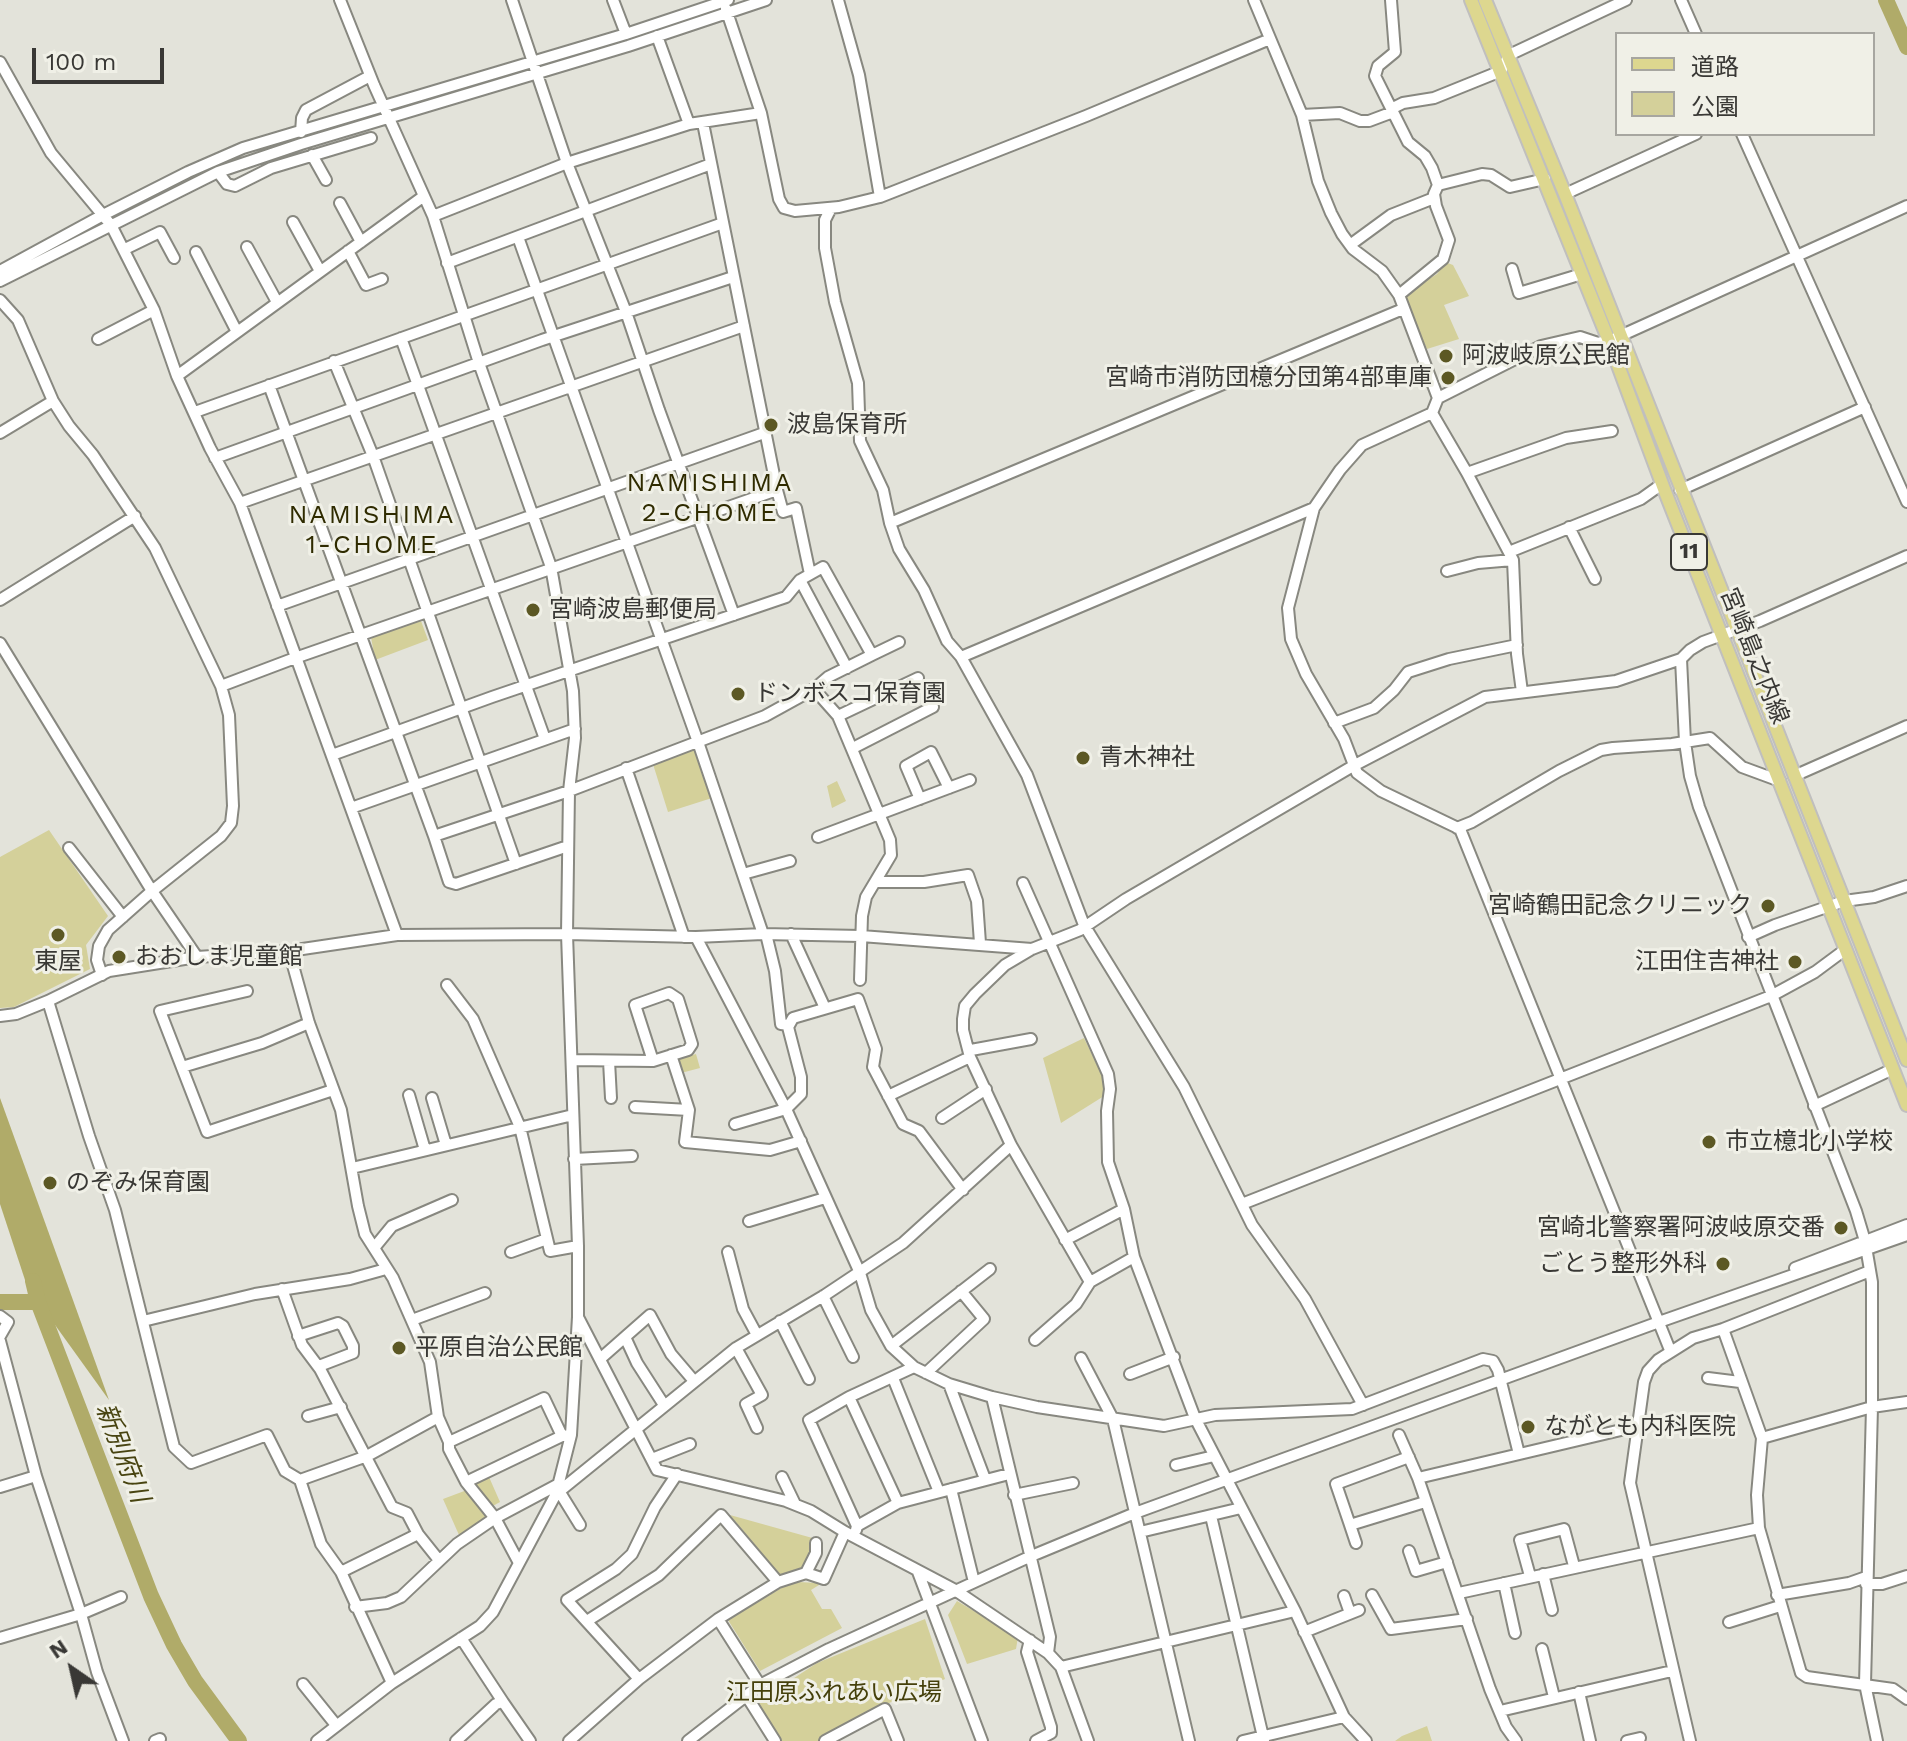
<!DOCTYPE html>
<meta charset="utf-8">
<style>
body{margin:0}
#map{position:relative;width:1907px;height:1741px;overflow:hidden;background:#e3e3da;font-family:"Work Sans","Noto Sans JP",sans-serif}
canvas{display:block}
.legend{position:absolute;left:1615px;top:32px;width:260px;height:104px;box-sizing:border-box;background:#f0f0e7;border:2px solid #a7a6a0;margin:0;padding:10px 14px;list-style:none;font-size:24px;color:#393835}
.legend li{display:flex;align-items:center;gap:16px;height:40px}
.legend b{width:40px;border:2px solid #a7a6a0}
.north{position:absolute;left:32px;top:1629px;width:80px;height:80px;-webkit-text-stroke:6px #f0f0e7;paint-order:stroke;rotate:326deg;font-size:22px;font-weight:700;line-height:32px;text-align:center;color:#393835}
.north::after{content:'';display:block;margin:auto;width:28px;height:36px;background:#393835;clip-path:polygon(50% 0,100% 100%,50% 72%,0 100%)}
.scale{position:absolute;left:32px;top:48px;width:132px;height:36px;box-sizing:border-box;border:4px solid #393835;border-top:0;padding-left:10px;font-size:24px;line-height:28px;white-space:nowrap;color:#393835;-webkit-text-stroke:6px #f0f0e7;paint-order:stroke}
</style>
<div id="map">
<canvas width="1907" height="1741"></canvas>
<ul class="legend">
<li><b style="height:10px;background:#ddd78f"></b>道路</li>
<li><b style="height:22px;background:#d4d09a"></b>公園</li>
</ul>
<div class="north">N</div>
<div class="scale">100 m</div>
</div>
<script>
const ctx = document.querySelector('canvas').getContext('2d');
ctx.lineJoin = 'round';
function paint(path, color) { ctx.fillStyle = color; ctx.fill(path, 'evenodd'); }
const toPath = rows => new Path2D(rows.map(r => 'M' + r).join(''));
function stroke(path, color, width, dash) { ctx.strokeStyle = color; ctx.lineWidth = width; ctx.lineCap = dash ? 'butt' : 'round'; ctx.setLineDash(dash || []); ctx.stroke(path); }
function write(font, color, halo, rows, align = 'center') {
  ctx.font = font + ' "Work Sans","Noto Sans JP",sans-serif'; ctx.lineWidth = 6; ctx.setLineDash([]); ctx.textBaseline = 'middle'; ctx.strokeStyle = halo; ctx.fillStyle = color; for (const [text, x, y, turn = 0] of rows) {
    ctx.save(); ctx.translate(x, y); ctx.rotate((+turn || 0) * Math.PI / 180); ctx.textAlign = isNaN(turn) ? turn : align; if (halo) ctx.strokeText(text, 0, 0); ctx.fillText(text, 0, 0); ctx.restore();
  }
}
paint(toPath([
 [1445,262,1453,265,1469,296,1444,305,1459,339,1427,349,1402,296,1437,274],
 [421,621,428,640,375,660,371,637],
 [696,748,712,798,668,812,652,761],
 [837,781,846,801,832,808,827,786],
 [49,830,108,916,86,945,90,969,14,1007,0,1008,0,857],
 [1084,1038,1108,1088,1104,1096,1061,1123,1043,1058],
 [696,1054,700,1068,681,1073,677,1060],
 [489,1477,500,1502,491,1507,473,1484],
 [467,1490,490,1517,459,1535,443,1499],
 [730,1515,816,1539,802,1568,781,1576],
 [798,1582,818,1583,819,1585,811,1590,822,1609,831,1609,842,1628,760,1671,728,1620,783,1587],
 [957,1601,1018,1637,1016,1649,967,1664,948,1615],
 [925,1619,945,1679,882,1706,820,1741,781,1741,756,1703,817,1663],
 [1427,1726,1432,1741,1395,1741,1402,1736]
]), '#d4d09a');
paint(toPath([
 [0,1098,34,1192,109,1400,27,1286,0,1204]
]), '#b0ab69');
stroke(toPath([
 [1886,0,1907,47],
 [33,1281,38,1302,151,1596,174,1645,195,1681,239,1741],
 [0,1302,38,1302]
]), '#b0ab69', 16);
const minor = toPath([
 [512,0,567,163,626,312,659,410,734,615],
 [613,0,626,34],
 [838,0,859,75,880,197],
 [1254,0,1302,115,1318,181,1331,213,1342,234,1353,249,1382,271,1399,295,1438,398],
 [1391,0,1395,52,1378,66,1375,76,1408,142,1425,156,1432,168,1438,185,1434,194,1436,206,1449,240,1443,259,1399,295],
 [1681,0,1696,34],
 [726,9,761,113,779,199,784,208,795,211,839,207,880,197,1086,116,1270,39],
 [657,36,689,124],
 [0,62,51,153,111,225,154,310,177,376,210,448,240,503,397,935],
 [1393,108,1403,103,1434,98,1501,71,1509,55,1626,0],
 [1302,115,1340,113,1360,121,1369,121,1393,112],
 [301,132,302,118,306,110,370,76],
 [1742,134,1907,502],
 [312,155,326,180],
 [218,172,227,184,235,186,271,168,371,138],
 [1438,185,1482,174,1491,175,1510,187,1545,179],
 [1565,194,1696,134],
 [340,203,361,242],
 [831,208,825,220,825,248,835,302,858,383,860,441,883,490,890,523,899,549,924,590,947,641,961,657,1027,775,1084,925,1184,1087,1252,1225,1305,1299,1363,1405],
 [433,216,567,163,689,124,761,113],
 [293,222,320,271],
 [518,237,698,742,763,934],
 [1350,245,1391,215,1434,198],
 [247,247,277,302],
 [125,249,160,232,174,258],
 [348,251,366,285,382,279],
 [196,252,237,332],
 [447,263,711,164],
 [1512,269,1519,293,1582,274],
 [0,271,103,215,188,172,243,148,626,34,728,0],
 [0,281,218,172,301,144,628,46,766,0],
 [0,300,18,320,53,401,69,426,93,455,155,548,221,686,229,715,233,806,231,823,221,836,152,891,108,930,99,946,97,960,102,975],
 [401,338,545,739],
 [98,339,154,310],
 [334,361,373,456,516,864],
 [177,376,424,196],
 [269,385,434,836,569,791,765,716,814,689,828,677,872,655],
 [195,412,723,223],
 [1432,413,1362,445,1340,470,1314,508,1288,608,1291,639,1306,674,1344,739,1357,773,1381,791,1460,829,1670,1350],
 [1432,413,1438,398,1541,346,1580,337,1598,343,1609,341,1907,206],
 [1432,413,1467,473,1513,560,1517,654,1522,692],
 [0,433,53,401],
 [215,458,542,340,733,277],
 [1467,473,1566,438,1612,431],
 [777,490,783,512,796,508,810,574],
 [1680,490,1865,407],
 [240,503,744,326],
 [890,523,1403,309],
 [1569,527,1595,579],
 [1509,552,1641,499,1662,484],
 [1447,571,1478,563,1513,560],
 [800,580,847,668],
 [0,600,135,516],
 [277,606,764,433],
 [0,643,152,891,197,957],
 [961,657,1314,508],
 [221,686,295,658,777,490,703,123],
 [814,689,838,716,890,840,891,855,866,897,862,916,860,980],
 [838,716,918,678],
 [1334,723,1374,708,1394,690,1408,672,1449,659,1517,645],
 [853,748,933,707],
 [332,755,492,697,786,597,800,580,823,567,872,655,899,642],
 [626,768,684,937],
 [1794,776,1907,726],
 [920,799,906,766,931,752,949,788],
 [351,808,575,729],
 [1457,828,1472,822,1559,771,1601,750,1613,748,1672,744,1710,738,1742,767,1780,781],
 [434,836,449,882,456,884,568,846],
 [818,837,970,780],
 [69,848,123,917],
 [743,874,790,861],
 [875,882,924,882,968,875,977,901,980,943],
 [1023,883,1108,1074,1110,1089,1107,1111,1108,1162,1124,1209,1134,1257,1195,1418,1295,1611,1344,1717,1366,1741],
 [766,934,775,971,781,1024,789,1025],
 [791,934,825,1008],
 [696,937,786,1109,860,1273,871,1310,891,1346,914,1367,949,1384,992,1397,1037,1407,1164,1426,1215,1415,1352,1409,1483,1359,1493,1361,1498,1370,1519,1454],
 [1748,937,1775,925,1844,901,1874,897,1907,886],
 [289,951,309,1023,341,1110,358,1206,365,1234,393,1278,430,1362,438,1417,449,1442,449,1449,466,1482,495,1518,519,1563],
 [447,985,473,1019,520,1127,550,1251,578,1246],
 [247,991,160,1011,207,1132,333,1090],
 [48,1001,89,1136,115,1210,174,1447,191,1463,267,1435,285,1471,300,1480,321,1544,341,1572,392,1683],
 [0,1016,16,1014,48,1001,109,971,197,957,289,951,397,935,567,934,696,937,763,934,861,936,1032,949],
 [971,1050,1031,1039],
 [671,1055,689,1110,685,1142,770,1150,801,1141],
 [572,1060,653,1061,688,1050,692,1044,678,999,669,993,635,1005,653,1061],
 [609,1061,611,1098],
 [182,1067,262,1043,309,1023],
 [409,1095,425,1150],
 [888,1096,970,1057],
 [432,1098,446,1145],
 [1814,1106,1893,1069],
 [635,1107,689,1110],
 [942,1118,986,1089],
 [735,1124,786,1109,801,1094,801,1077,788,1027,793,1018,858,999,876,1049,873,1067,903,1124,919,1131,963,1190],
 [574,1159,632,1156],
 [352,1168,573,1115],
 [1242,1204,1771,996,1815,972,1846,949],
 [749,1221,825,1198],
 [1065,1240,1124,1209],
 [374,1248,392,1226,452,1200],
 [511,1252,547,1239],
 [728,1252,743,1309,757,1335],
 [1134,1257,1090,1282,1011,1145,970,1057,963,1030,963,1019,965,1006,975,994,1005,965,1032,949,1080,930,1126,899,1353,766,1485,697,1616,681,1681,659],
 [1795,1268,1907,1225],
 [282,1289,302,1345,320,1369,392,1507,407,1513,418,1534],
 [823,1296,853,1357],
 [0,1316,8,1322,0,1336],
 [579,1319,657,1470,786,1501,811,1511,845,1532,955,1590,1048,1653,1061,1667,1088,1741],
 [412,1320,485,1293],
 [143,1321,255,1294,350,1279,386,1269],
 [780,1321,809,1379],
 [1723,1329,1762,1438,1757,1495,1759,1528,1801,1673,1807,1677,1893,1689,1907,1699],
 [298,1336,338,1323,343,1326,353,1346,353,1353,319,1366],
 [625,1337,637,1363,664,1405],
 [1035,1340,1076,1304,1090,1282],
 [0,1341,36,1476,81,1614,97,1672,123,1741],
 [891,1346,990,1269],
 [736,1348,762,1395,746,1404,757,1428],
 [1081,1358,1113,1419,1189,1741],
 [600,1359,650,1315,671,1354,694,1381],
 [926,1373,984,1319,961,1291],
 [1130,1374,1174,1357],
 [893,1378,939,1492],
 [1708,1378,1740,1382],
 [949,1384,985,1479],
 [849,1397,898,1503],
 [992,1397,1050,1637,1048,1653],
 [308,1416,341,1407],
 [1399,1435,1418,1478,1490,1689,1506,1727,1516,1741],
 [1762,1438,1872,1407,1907,1402],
 [449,1442,544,1398,562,1436,571,1435],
 [1409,1457,1336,1484,1350,1525,1425,1502],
 [652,1459,690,1444],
 [1176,1465,1214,1456],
 [782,1477,795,1504],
 [1418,1478,1638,1426],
 [300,1480,367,1456,438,1417],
 [466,1482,562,1436],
 [0,1487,36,1476],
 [951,1489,974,1582],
 [559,1491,580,1525],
 [556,1494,736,1348,825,1295,903,1243,1011,1145],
 [1014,1495,1073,1483],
 [1211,1516,1264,1741],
 [1350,1525,1356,1543],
 [857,1526,809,1420,849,1397,914,1367],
 [856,1530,857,1526,898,1503,1009,1474],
 [1140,1532,1241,1508],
 [1409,1551,1416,1571,1447,1562],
 [341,1572,418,1534,438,1559],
 [918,1572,982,1741],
 [806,1573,816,1553,816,1543],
 [1543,1574,1552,1610],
 [1530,1576,1520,1540,1564,1529,1574,1566],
 [1504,1583,1515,1633],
 [1866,1584,1882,1584,1907,1576],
 [1459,1593,1759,1528],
 [1372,1595,1391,1629,1467,1619],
 [1777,1595,1849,1583,1866,1577],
 [1344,1596,1350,1613],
 [355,1607,387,1603,401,1597,457,1544,495,1518,557,1485],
 [718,1619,760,1685],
 [587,1621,659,1575,721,1515,778,1582],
 [1729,1622,1780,1606],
 [1304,1632,1359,1610],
 [0,1638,81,1614,121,1597],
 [461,1638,503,1702],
 [1030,1640,1027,1652,1051,1727,1051,1733,1036,1741],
 [1542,1649,1554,1697],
 [1061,1667,1295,1611],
 [639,1679,567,1600,616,1569,632,1554,655,1507,677,1474],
 [303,1684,336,1725],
 [1579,1692,1590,1741],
 [746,1695,775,1741],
 [1500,1711,1672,1671],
 [155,1741,160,1739],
 [317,1741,392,1683,480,1626,493,1612,556,1494,571,1435,578,1317,578,1246,567,934,569,791,575,738,573,691,551,567,479,363,433,216,374,85,340,0],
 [456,1741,496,1704,503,1702,530,1741],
 [569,1741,639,1679,718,1619,778,1582,806,1573,824,1579,845,1532],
 [688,1741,760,1685,829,1649,1029,1557,1135,1513,1659,1322,1907,1235],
 [825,1741,885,1709,898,1741],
 [1243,1741,1344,1717],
 [1627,1741,1640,1738],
 [1690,1741,1630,1483,1644,1382,1648,1371,1658,1360,1693,1338,1723,1329,1870,1271],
 [1877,1741,1865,1684,1872,1407,1872,1282,1865,1241,1856,1211,1699,807,1690,776,1685,742,1681,659,1690,650,1703,642,1760,621,1907,556]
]);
const major = toPath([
 [1471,0,1609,341,1664,489,1907,1105],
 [1485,0,1565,194,1907,1060]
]);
stroke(minor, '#888880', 14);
stroke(major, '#c0bfbe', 16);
stroke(minor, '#fff', 10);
stroke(major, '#ddd78f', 12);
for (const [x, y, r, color] of [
 [1446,356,8,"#5c5824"],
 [1448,378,8,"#5c5824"],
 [771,425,8,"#5c5824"],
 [533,610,8,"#5c5824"],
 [738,694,8,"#5c5824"],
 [1083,758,8,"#5c5824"],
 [1768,906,8,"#5c5824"],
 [58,935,8,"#5c5824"],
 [119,957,8,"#5c5824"],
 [1795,962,8,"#5c5824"],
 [1709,1142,8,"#5c5824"],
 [50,1183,8,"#5c5824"],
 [1841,1228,8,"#5c5824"],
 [1723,1264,8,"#5c5824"],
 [399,1348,8,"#5c5824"],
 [1528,1427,8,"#5c5824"]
]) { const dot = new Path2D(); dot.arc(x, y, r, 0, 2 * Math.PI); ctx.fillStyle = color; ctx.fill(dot); stroke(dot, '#f0f0e7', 3); }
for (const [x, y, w] of [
 [1689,552,36]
]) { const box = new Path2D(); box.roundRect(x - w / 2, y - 18, w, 36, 6); ctx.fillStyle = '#f0f0e7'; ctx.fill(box); stroke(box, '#393835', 2); }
write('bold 22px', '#393835', null, [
 ["11",1689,552]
]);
write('24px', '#393835', '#f0f0e7', [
 ["阿波岐原公民館",1462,356],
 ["宮崎市消防団檍分団第4部車庫",1432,378,"right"],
 ["波島保育所",787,425],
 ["宮崎波島郵便局",549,610],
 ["ドンボスコ保育園",754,694],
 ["青木神社",1099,758],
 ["宮崎鶴田記念クリニック",1752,906,"right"],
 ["おおしま児童館",135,957],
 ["東屋",58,962,"center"],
 ["江田住吉神社",1779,962,"right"],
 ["市立檍北小学校",1725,1142],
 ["のぞみ保育園",66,1183],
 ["宮崎北警察署阿波岐原交番",1825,1228,"right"],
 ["ごとう整形外科",1707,1264,"right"],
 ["平原自治公民館",415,1348],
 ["ながとも内科医院",1544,1427]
], 'left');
write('24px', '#393835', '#f0f0e7', [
 ["宮崎島之内線",1754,656,68]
]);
write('24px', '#45400b', '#f0f0e7', [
 ["江田原ふれあい広場",834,1693]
]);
ctx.letterSpacing = '2px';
write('26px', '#2f2b00', '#f0f0e7', [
 ["NAMISHIMA",710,483],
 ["2-CHOME",710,513],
 ["NAMISHIMA",372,515],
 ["1-CHOME",372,545]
]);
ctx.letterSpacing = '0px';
write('italic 26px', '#484411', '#f0f0e7', [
 ["新別府川",122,1453,69]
]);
</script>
